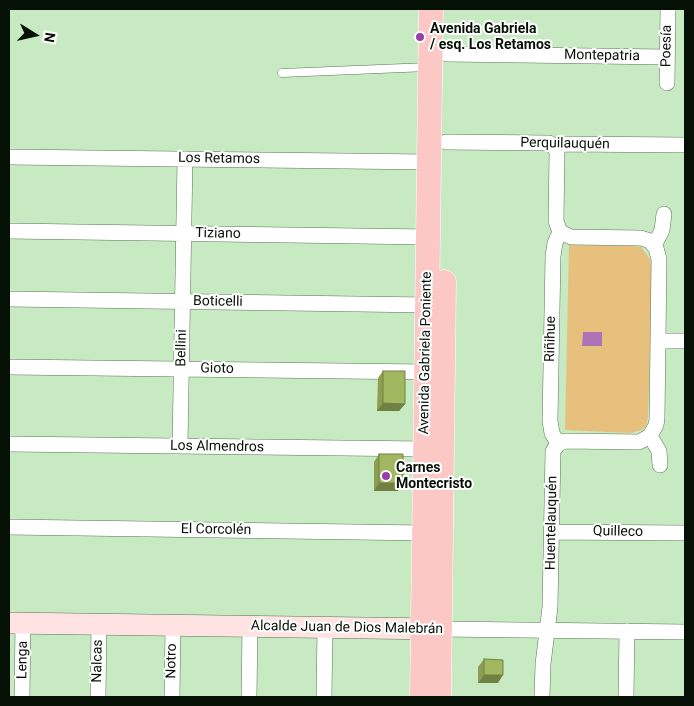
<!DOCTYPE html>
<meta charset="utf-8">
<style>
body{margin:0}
#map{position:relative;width:694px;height:706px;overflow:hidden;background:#c7eac2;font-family:Roboto,sans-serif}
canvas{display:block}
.frame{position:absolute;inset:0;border:10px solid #061105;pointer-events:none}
.north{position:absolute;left:10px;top:10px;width:50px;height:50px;-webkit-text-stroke:4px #fff;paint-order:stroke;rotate:100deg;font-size:14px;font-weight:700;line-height:20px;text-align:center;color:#061105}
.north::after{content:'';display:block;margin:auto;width:18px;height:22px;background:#061105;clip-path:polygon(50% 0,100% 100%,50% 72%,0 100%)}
</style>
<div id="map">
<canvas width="694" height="706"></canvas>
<div class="frame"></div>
<div class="north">N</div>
</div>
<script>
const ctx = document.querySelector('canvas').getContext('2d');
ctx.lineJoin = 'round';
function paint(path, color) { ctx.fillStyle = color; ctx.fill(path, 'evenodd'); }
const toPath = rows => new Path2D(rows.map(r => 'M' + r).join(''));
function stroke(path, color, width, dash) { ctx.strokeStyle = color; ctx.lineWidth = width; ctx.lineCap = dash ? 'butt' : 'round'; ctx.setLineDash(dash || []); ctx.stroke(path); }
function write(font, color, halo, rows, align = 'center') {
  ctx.font = font + ' Roboto,sans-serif'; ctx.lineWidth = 4; ctx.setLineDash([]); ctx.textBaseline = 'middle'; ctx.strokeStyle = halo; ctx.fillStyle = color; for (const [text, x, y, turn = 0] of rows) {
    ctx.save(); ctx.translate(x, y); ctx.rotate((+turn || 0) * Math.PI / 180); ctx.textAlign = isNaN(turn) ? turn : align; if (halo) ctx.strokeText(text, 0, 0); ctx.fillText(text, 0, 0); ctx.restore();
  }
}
paint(toPath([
 [569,245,633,246,641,247,650,259,652,270,648,418,646,426,642,430,630,433,565,430]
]), '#e6c07c');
paint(toPath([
 [583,332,602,332,602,346,582,346]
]), '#ad73b7');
const lane = toPath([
 [282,73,428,67]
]);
const street = toPath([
 [447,54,667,57],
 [667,83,668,9],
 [446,142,549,143,554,146,566,144,685,145],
 [9,157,429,162],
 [9,231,428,237],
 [653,243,657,240,662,230,664,214],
 [9,299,427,305],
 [658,341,685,341],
 [9,367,426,372],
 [650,436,659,451,660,465],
 [9,444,425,449],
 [558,444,552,433,550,421,553,256,555,243,560,232],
 [180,446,185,159],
 [9,527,424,533],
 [552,532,685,533],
 [440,629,685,632],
 [22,697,23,623],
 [98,697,99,624],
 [172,697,173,625],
 [249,697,250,626],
 [324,697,325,627],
 [542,697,543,664,550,607,553,451,558,444,565,441,639,442,650,436,656,425,657,419,659,259,656,248,650,241,641,238,571,237,560,232,556,221,557,152,554,146],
 [626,697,627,631]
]);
const secondary = toPath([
 [9,623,438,629]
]);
const primary = toPath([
 [422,697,431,9],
 [439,697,444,282]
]);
stroke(lane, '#587753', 9);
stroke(street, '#587753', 16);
stroke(secondary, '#587753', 22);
stroke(primary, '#fff', 25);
stroke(lane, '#fff', 8);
stroke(street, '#fff', 15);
stroke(secondary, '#fee3e2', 21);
stroke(primary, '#fcc8c6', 24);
paint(toPath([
 [383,371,405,404,399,411,377,411,378,378],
 [379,454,398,491,374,491,374,462],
 [484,659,498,683,478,683,478,667]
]), '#8b9e53');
paint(toPath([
 [383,403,405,404,399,411,377,411],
 [379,483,403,483,398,491,374,491],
 [484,675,503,675,498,683,478,683]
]), '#718143');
const building = toPath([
 [383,371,405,371,405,404,383,403,383,371],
 [379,454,403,454,403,483,379,483,379,454],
 [484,659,503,660,503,675,484,675,484,659]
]);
paint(building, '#a2b860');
stroke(building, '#718143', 1);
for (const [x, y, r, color] of [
 [420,37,5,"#993ea9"],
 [386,476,5,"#993ea9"]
]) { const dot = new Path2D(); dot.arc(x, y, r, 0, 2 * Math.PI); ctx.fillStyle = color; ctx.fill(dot); stroke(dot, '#fff', 2); }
write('bold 14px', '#061105', '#fff', [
 ["Avenida Gabriela",430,29],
 ["/ esq. Los Retamos",430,45],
 ["Carnes",396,468],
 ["Montecristo",396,484]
], 'left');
write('14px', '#061105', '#fff', [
 ["Poesía",667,46,-89],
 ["Montepatria",602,56,1],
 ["Perquilauquén",565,144,1],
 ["Los Retamos",219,159,1],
 ["Tiziano",218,234,1],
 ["Boticelli",218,302,1],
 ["Riñihue",551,339,-89],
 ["Bellini",182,348,-89],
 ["Avenida Gabriela Poniente",426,353,-89],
 ["Gioto",217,369,1],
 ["Los Almendros",217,447,1],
 ["Huentelauquén",552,523,-89],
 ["El Corcolén",216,530,1],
 ["Quilleco",618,532,1],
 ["Alcalde Juan de Dios Malebrán",347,628,1],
 ["Lenga",23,660,-89],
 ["Nalcas",98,661,-89],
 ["Notro",172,661,-89]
]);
</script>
